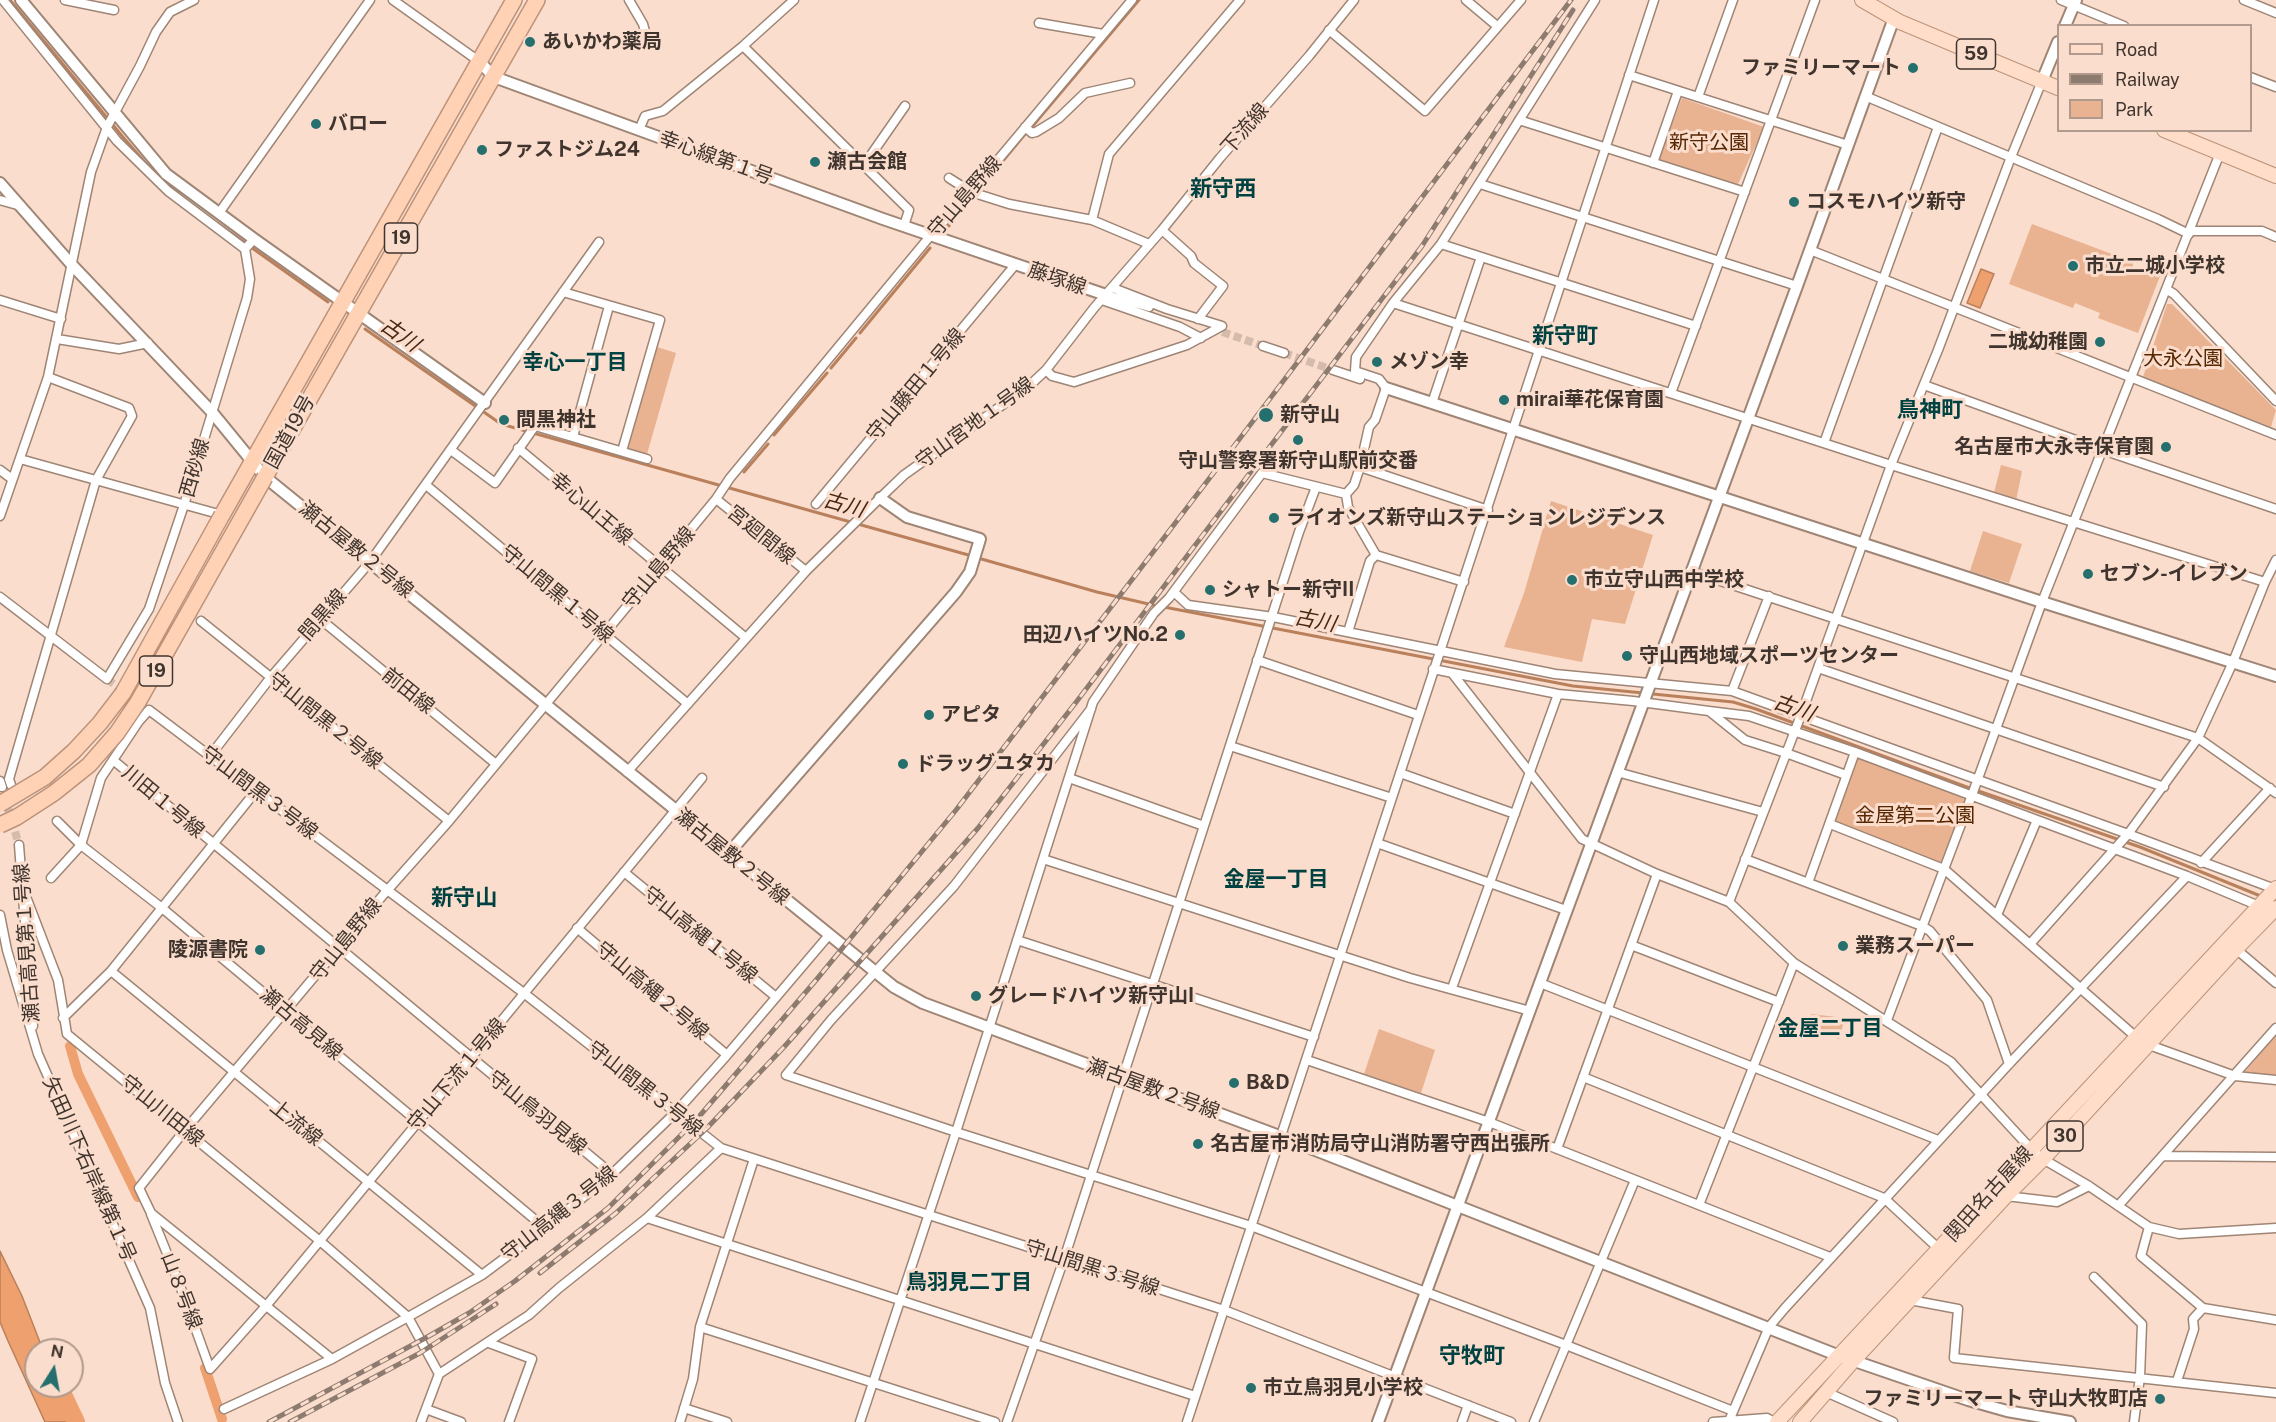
<!DOCTYPE html>
<meta charset="utf-8">
<style>
body{margin:0}
#map{position:relative;width:2276px;height:1422px;overflow:hidden;background:#faddcc;font-family:"Public Sans",sans-serif}
canvas{display:block}
.legend{position:absolute;left:2057px;top:24px;width:195px;height:108px;box-sizing:border-box;background:#faddcc;border:2px solid #b09a8d;margin:0;padding:8px 10px;list-style:none;font-size:18px;color:#40352e}
.legend li{display:flex;align-items:center;gap:12px;height:30px}
.legend b{width:30px;border:2px solid #b09a8d}
.north{position:absolute;left:24px;top:1338px;width:60px;height:60px;box-sizing:border-box;background:#faddcc;border:2px solid #b09a8d;border-radius:50%;rotate:11deg;font-size:16px;font-weight:700;line-height:24px;text-align:center;color:#40352e}
.north::after{content:'';display:block;margin:auto;width:21px;height:27px;background:#25706e;clip-path:polygon(50% 0,100% 100%,50% 72%,0 100%)}
</style>
<div id="map">
<canvas width="2276" height="1422"></canvas>
<ul class="legend">
<li><b style="height:8px;background:#ffddc8"></b>Road</li>
<li><b style="height:8px;background:#8e7b70"></b>Railway</li>
<li><b style="height:16px;background:#e9b291"></b>Park</li>
</ul>
<div class="north">N</div>
</div>
<script>
const ctx = document.querySelector('canvas').getContext('2d');
ctx.lineJoin = 'round';
function paint(path, color) { ctx.fillStyle = color; ctx.fill(path, 'evenodd'); }
const toPath = rows => new Path2D(rows.map(r => 'M' + r).join(''));
function stroke(path, color, width, dash) { ctx.strokeStyle = color; ctx.lineWidth = width; ctx.lineCap = dash ? 'butt' : 'round'; ctx.setLineDash(dash || []); ctx.stroke(path); }
function write(font, color, halo, rows, align = 'center') {
  ctx.font = font + ' "Public Sans","Noto Sans JP",sans-serif'; ctx.lineWidth = 6; ctx.setLineDash([]); ctx.textBaseline = 'middle'; ctx.strokeStyle = halo; ctx.fillStyle = color; for (const [text, x, y, turn = 0] of rows) {
    ctx.save(); ctx.translate(x, y); ctx.rotate((+turn || 0) * Math.PI / 180); ctx.textAlign = isNaN(turn) ? turn : align; if (halo) ctx.strokeText(text, 0, 0); ctx.fillText(text, 0, 0); ctx.restore();
  }
}
paint(toPath([
 [1682,98,1764,127,1738,184,1721,182,1658,161],
 [2032,224,2133,262,2133,266,2160,276,2138,333,2098,318,2100,313,2075,303,2073,308,2009,284],
 [2167,304,2172,304,2276,410,2271,427,2143,377],
 [657,347,676,353,647,454,627,448],
 [2001,465,2022,471,2016,501,1994,493],
 [1551,501,1653,535,1625,624,1592,619,1582,662,1504,647,1524,593],
 [1983,531,2022,544,2009,583,1970,571],
 [1857,756,1969,797,1941,866,1833,822],
 [1811,1014,1845,1018,1839,1039,1810,1029],
 [1379,1029,1435,1050,1421,1093,1364,1074],
 [2276,1034,2276,1076,2244,1073]
]), '#e9b291');
const water = toPath([
 [1981,269,1994,274,1980,308,1967,303,1981,269],
 [0,1251,22,1296,43,1350,36,1350,36,1386,57,1386,71,1422,45,1422,8,1341,0,1322,0,1251]
]);
paint(water, '#eea06f');
stroke(water, '#ba805c', 1.5);
stroke(toPath([
 [10,0,122,136,149,167,181,196],
 [1031,128,1139,0],
 [978,191,1026,133],
 [217,223,328,302],
 [947,228,973,197],
 [365,329,501,424,972,556],
 [860,333,930,248],
 [831,368,856,338],
 [774,435,827,373],
 [744,472,768,444],
 [978,558,1097,592,1157,606],
 [1164,607,1573,686,1733,702,1756,709,1964,786,2140,847,2263,897]
]), '#ba805c', 3);
stroke(toPath([
 [70,1046,78,1074,138,1197],
 [205,1368,222,1419]
]), '#eea06f', 10);
stroke(toPath([
 [59,1386,76,1422]
]), '#eea06f', 18);
stroke(toPath([
 [1211,328,1263,346],
 [1284,353,1333,370],
 [107,679,149,710],
 [5,797,19,845]
]), '#d5bbac', 8, [8, 4]);
const minor = toPath([
 [3,0,117,141,168,191,245,249],
 [65,0,114,10],
 [393,0,480,62],
 [629,0,643,24,646,35],
 [1466,0,1497,26],
 [2061,0,2124,26],
 [2244,0,2276,13],
 [1039,23,1103,34],
 [1329,30,1425,111,1521,0],
 [743,46,909,210,904,226],
 [1629,75,1848,145],
 [2250,77,2276,87],
 [1865,96,2158,219,2189,234],
 [1698,97,1733,0],
 [1519,120,1745,192],
 [1025,127,1032,133,1036,132,1059,118,1085,93,1130,83],
 [639,130,645,116,663,111,743,46,794,0],
 [1653,163,1678,91],
 [864,165,905,106],
 [949,178,971,192,1009,204,1092,220,1149,244],
 [1480,184,1797,286],
 [0,200,21,206],
 [219,213,370,0],
 [1092,220,1109,154,1240,0],
 [1162,230,1191,256,1194,263,1223,286,1198,319],
 [2190,231,2262,231,2276,237],
 [1441,244,1696,326],
 [1810,250,2276,435],
 [2166,289,2174,294,2276,401],
 [563,292,660,320,622,451],
 [1106,295,1149,307],
 [0,300,61,319],
 [1102,300,1180,327,1201,338],
 [1393,303,1891,465,2265,582],
 [57,339,119,349,148,343],
 [1263,346,1284,353],
 [1046,370,1052,376,1074,382,1187,345,1222,326,1167,309,1113,288],
 [1333,370,1360,379],
 [1924,385,2103,450,2276,509],
 [1386,388,1379,379,1355,371,1356,357,1393,303,1441,244,1595,0],
 [1386,388,1375,420,1369,427,1360,467,1354,485,1346,494,1348,507,1376,555,1464,582],
 [1671,393,1815,0],
 [1432,403,1481,257],
 [573,437,609,306],
 [1824,443,1938,127],
 [518,448,746,638],
 [451,450,495,483,535,426,647,459],
 [20,459,222,515],
 [1360,467,1488,510],
 [0,470,12,479],
 [426,485,688,704],
 [716,499,806,571],
 [816,504,1015,265],
 [0,516,48,377,91,172,107,127,140,66,156,32,170,12,194,0],
 [1690,571,2198,738,2276,793],
 [1174,592,1188,605,1273,617,1555,674,1732,691,2128,834,2275,889],
 [0,597,107,679,149,609,184,505,247,298,250,279,245,249,254,239],
 [319,618,496,764],
 [201,621,449,821],
 [1348,632,1370,561,1376,555],
 [1257,660,1418,715],
 [1818,668,2164,787],
 [1433,669,1558,694,1633,701,1709,711,1745,740,1786,753,1846,775],
 [1452,673,1582,839,1657,874,1729,902,1794,963,1951,1062,2031,1149,2043,1159,2089,1186,2149,1227,2179,1234,2276,1228],
 [1732,691,1769,596],
 [1091,709,954,886,831,1020,786,1075,956,1132,1251,1226,1566,1345,1733,1411],
 [1709,711,1749,716,1855,752],
 [1230,746,1392,798],
 [210,756,271,677,370,562,599,242],
 [113,760,612,1174],
 [627,772,806,571,880,498,904,475,1029,386,1046,370,1094,308,1162,230,1220,158,1309,56,1354,0],
 [1617,772,1763,812],
 [1400,773,1515,814],
 [1069,778,1204,826],
 [0,781,2,787],
 [11,785,9,779,96,480,132,416,129,408,48,377],
 [57,821,81,845,162,908,545,1228],
 [1830,824,1944,869,2136,1037],
 [1377,843,1566,910],
 [19,845,33,1026],
 [1043,859,1410,978,1530,1011],
 [1745,859,1922,926,1930,931,1987,1000,2009,1064],
 [2201,863,2270,788],
 [624,872,776,997],
 [51,878,81,845,101,778,139,721,149,710,525,994,721,1148,1224,1310,1511,1422],
 [1808,883,1855,752,2187,876,2259,906],
 [23,889,58,980,67,1034,320,1241,408,1317,439,1374,421,1422],
 [1729,902,1801,715,1891,465,1938,350,2011,157,2042,81],
 [0,915,7,950,38,1054,150,1308,165,1383,178,1422],
 [1997,915,2037,820],
 [577,928,727,1055],
 [1017,940,1314,1037],
 [2030,944,2128,834,2198,738,2233,662,2265,582,2276,560],
 [1631,945,1779,1002],
 [2236,949,2276,983],
 [111,971,482,1275],
 [1540,983,1938,1140],
 [1452,988,1558,694],
 [63,1018,111,971,256,791],
 [1887,1020,1972,795,2042,602,2220,153],
 [2149,1045,2235,1076,2276,1080],
 [1307,1060,1489,1122,1830,1257],
 [1583,1077,1884,1198,1939,1249],
 [1557,1149,1657,874],
 [2163,1156,2276,1157],
 [2006,1196,2057,1202,2089,1186],
 [1699,1205,1794,963],
 [2118,1206,2276,1028],
 [151,1214,179,1283,210,1369,266,1306,702,778],
 [647,1218,1195,1396],
 [2149,1227,2141,1256,2203,1308,2276,1320],
 [2094,1277,2142,1324,2140,1377,2134,1422],
 [1910,1300,1958,1309,1954,1358,2276,1393],
 [700,1327,995,1422],
 [489,1343,532,1359,509,1422],
 [332,1359,151,1213,139,1188,185,1130,384,894,449,821,716,499,730,478,931,235,971,192,1132,0],
 [439,1374,529,1315,559,1288,647,1218,721,1148],
 [2177,1381,2194,1329,2193,1319,2203,1308],
 [1826,1392,1893,1422],
 [684,1408,727,1422],
 [224,1409,332,1359,408,1317,482,1275,545,1228,612,1174,675,1113,727,1055,829,935],
 [426,1409,461,1422],
 [1729,1421,1769,1327,1785,1308,2009,1064,2187,876],
 [680,1422,693,1379,700,1327,754,1159],
 [860,1422,956,1132,1093,702,1154,613,1169,598,1262,473,1346,494],
 [1007,1422,1064,1259,1299,532,1316,487],
 [1187,1422,1654,0],
 [1462,1422,1468,1405],
 [1534,1422,1635,1180],
 [1713,1422,1767,1418,1774,1422]
]);
const tertiary = toPath([
 [21,0,166,174,254,239,485,403],
 [2065,26,2076,0],
 [480,62,494,77,883,219,1106,295],
 [2042,81,2058,42],
 [0,183,72,265,211,411,265,477,894,987,923,1003,1282,1137,1837,1355,1968,1400,2007,1411,2070,1422],
 [1386,388,2042,602,2276,676],
 [728,854,956,592,970,572,980,539,907,517,880,498],
 [1378,1422,1797,286,1894,18]
]);
const primary = toPath([
 [1862,0,1900,22,2058,88],
 [2164,130,2276,176],
 [1777,1422,2276,888],
 [1800,1422,1853,1361,2006,1196,2043,1159,2236,949,2276,908]
]);
const trunk = toPath([
 [265,477,537,0],
 [222,515,514,0]
]);
stroke(minor, '#9f8575', 11);
stroke(tertiary, '#9f8575', 14);
stroke(primary, '#bc937a', 16);
stroke(trunk, '#bc937a', 18);
stroke(minor, '#fff', 8);
stroke(tertiary, '#fff', 10);
stroke(primary, '#ffddc8', 14);
stroke(trunk, '#ffd2b6', 15);
const rail = toPath([
 [540,1273,616,1213,707,1128,784,1047,978,828,1077,701,1422,246,1573,10],
 [269,1422,429,1336,469,1313,515,1281,608,1208,697,1119,817,979,956,810,1244,433,1571,0],
 [290,1422,420,1353,496,1304]
]);
stroke(rail, '#8e7b70', 5);
stroke(rail, '#faddcc', 3, [9]);
const trunkBridge = toPath([
 [0,804,45,777,74,751,100,723,123,693,222,515],
 [0,825,17,817,54,793,89,765,117,733,138,702,265,477]
]);
stroke(trunkBridge, '#bc937a', 18, []);
stroke(trunkBridge, '#ffd2b6', 15);
for (const [x, y, r, color] of [
 [530,42,6,"#25706e"],
 [1913,68,6,"#25706e"],
 [316,124,6,"#25706e"],
 [482,150,6,"#25706e"],
 [815,162,6,"#25706e"],
 [1794,202,6,"#25706e"],
 [2073,266,6,"#25706e"],
 [2100,342,6,"#25706e"],
 [1377,362,6,"#25706e"],
 [1504,400,6,"#25706e"],
 [1266,415,8,"#25706e"],
 [504,420,6,"#25706e"],
 [1298,440,6,"#25706e"],
 [2166,447,6,"#25706e"],
 [1274,518,6,"#25706e"],
 [2088,574,6,"#25706e"],
 [1572,580,6,"#25706e"],
 [1210,590,6,"#25706e"],
 [1180,635,6,"#25706e"],
 [1627,656,6,"#25706e"],
 [929,715,6,"#25706e"],
 [903,764,6,"#25706e"],
 [1843,946,6,"#25706e"],
 [260,950,6,"#25706e"],
 [976,996,6,"#25706e"],
 [1234,1083,6,"#25706e"],
 [1198,1144,6,"#25706e"],
 [1251,1388,6,"#25706e"],
 [2160,1399,6,"#25706e"]
]) { const dot = new Path2D(); dot.arc(x, y, r, 0, 2 * Math.PI); ctx.fillStyle = color; ctx.fill(dot); stroke(dot, '#faddcc', 2); }
for (const [x, y, w] of [
 [1976,54,39],
 [401,238,33],
 [156,671,33],
 [2065,1136,36]
]) { const box = new Path2D(); box.roundRect(x - w / 2, y - 15, w, 30, 4.5); ctx.fillStyle = '#faddcc'; ctx.fill(box); stroke(box, '#40352e', 1.5); }
write('bold 18px', '#40352e', null, [
 ["59",1976,54],
 ["19",401,238],
 ["19",156,671],
 ["30",2065,1136]
]);
write('bold 20px', '#40352e', '#faddcc', [
 ["あいかわ薬局",542,42],
 ["ファミリーマート",1901,68,"right"],
 ["バロー",328,124],
 ["ファストジム24",494,150],
 ["瀬古会館",827,162],
 ["コスモハイツ新守",1806,202],
 ["市立二城小学校",2085,266],
 ["二城幼稚園",2088,342,"right"],
 ["メゾン幸",1389,362],
 ["mirai華花保育園",1516,400],
 ["新守山",1280,415],
 ["間黒神社",516,420],
 ["名古屋市大永寺保育園",2154,447,"right"],
 ["守山警察署新守山駅前交番",1298,461,"center"],
 ["ライオンズ新守山ステーションレジデンス",1286,518],
 ["セブン-イレブン",2100,574],
 ["市立守山西中学校",1584,580],
 ["シャトー新守II",1222,590],
 ["田辺ハイツNo.2",1168,635,"right"],
 ["守山西地域スポーツセンター",1639,656],
 ["アピタ",941,715],
 ["ドラッグユタカ",915,764],
 ["業務スーパー",1855,946],
 ["陵源書院",248,950,"right"],
 ["グレードハイツ新守山I",988,996],
 ["B&D",1246,1083],
 ["名古屋市消防局守山消防署守西出張所",1210,1144],
 ["市立鳥羽見小学校",1263,1388],
 ["ファミリーマート 守山大牧町店",2148,1399,"right"]
], 'left');
write('20px', '#40352e', '#faddcc', [
 ["下流線",1245,129,-49],
 ["幸心線第１号",716,158,20],
 ["守山島野線",965,197,-49],
 ["藤塚線",1057,279,19],
 ["守山藤田１号線",916,385,-50],
 ["守山宮地１号線",975,423,-36],
 ["国道19号",290,432,-61],
 ["西砂線",195,468,-74],
 ["幸心山王線",591,509,40],
 ["宮廻間線",761,535,39],
 ["瀬古屋敷２号線",356,550,39],
 ["守山島野線",659,568,-50],
 ["守山間黒１号線",557,594,40],
 ["間黒線",323,615,-49],
 ["前田線",408,691,39],
 ["守山間黒２号線",325,721,39],
 ["守山間黒３号線",259,793,37],
 ["川田１号線",163,802,40],
 ["瀬古屋敷２号線",732,857,39],
 ["守山高縄１号線",700,935,39],
 ["守山島野線",346,940,-51],
 ["瀬古高見第１号線",27,943,-94],
 ["守山高縄２号線",652,991,40],
 ["瀬古高見線",301,1024,40],
 ["守山下流１号線",457,1075,-50],
 ["守山間黒３号線",645,1089,38],
 ["瀬古屋敷２号線",1153,1089,20],
 ["守山川田線",162,1111,39],
 ["守山鳥羽見線",537,1113,39],
 ["上流線",296,1123,39],
 ["矢田川下右岸線第１号",89,1169,66],
 ["関田名古屋線",1989,1194,-48],
 ["守山高縄３号線",559,1214,-38],
 ["守山間黒３号線",1092,1268,18],
 ["山８号線",181,1291,69]
]);
write('20px', '#562600', '#faddcc', [
 ["新守公園",1709,143],
 ["大永公園",2183,359],
 ["金屋第二公園",1915,816]
]);
write('italic 21px', '#472712', '#faddcc', [
 ["古川",400,335,35],
 ["古川",844,505,16],
 ["古川",1315,621,11],
 ["古川",1794,708,20]
]);
write('bold 21px', '#004241', '#faddcc', [
 ["幸心一丁目",575,363],
 ["金屋一丁目",1276,880],
 ["金屋二丁目",1830,1029],
 ["鳥羽見二丁目",969,1283]
]);
write('bold 22px', '#004241', '#faddcc', [
 ["新守西",1223,189],
 ["新守町",1565,336],
 ["鳥神町",1930,410],
 ["新守山",464,898],
 ["守牧町",1472,1356]
]);
</script>
